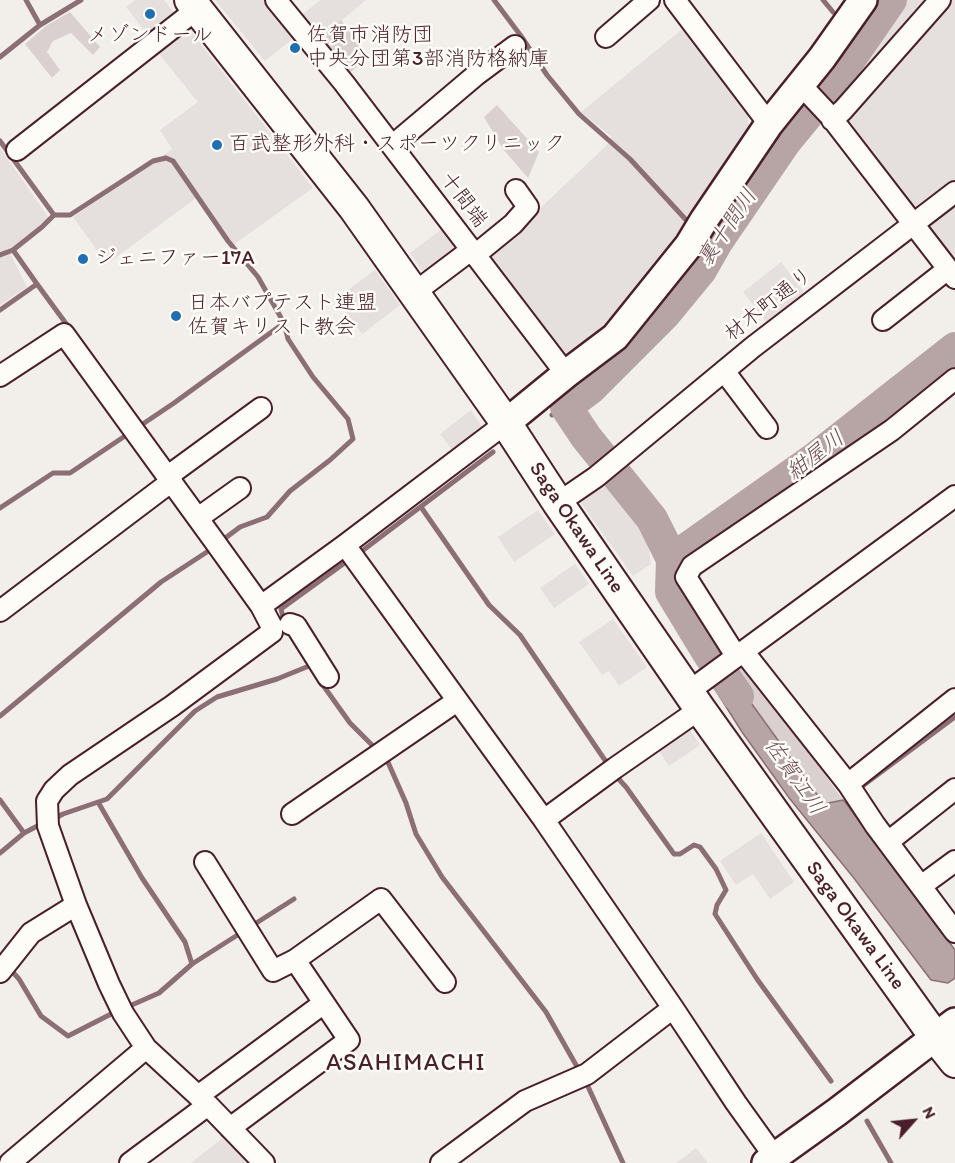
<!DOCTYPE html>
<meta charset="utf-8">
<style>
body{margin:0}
#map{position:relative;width:955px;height:1163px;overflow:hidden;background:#f2efeb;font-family:Itim,sans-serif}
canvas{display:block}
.north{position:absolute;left:883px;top:1091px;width:60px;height:60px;-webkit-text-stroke:4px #fdfcf7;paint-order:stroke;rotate:63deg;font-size:16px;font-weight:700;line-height:24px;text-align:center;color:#4a1f2b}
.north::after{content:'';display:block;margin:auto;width:21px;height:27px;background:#4a1f2b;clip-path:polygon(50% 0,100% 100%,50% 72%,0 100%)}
</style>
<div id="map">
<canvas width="955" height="1163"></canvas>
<div class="north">N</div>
</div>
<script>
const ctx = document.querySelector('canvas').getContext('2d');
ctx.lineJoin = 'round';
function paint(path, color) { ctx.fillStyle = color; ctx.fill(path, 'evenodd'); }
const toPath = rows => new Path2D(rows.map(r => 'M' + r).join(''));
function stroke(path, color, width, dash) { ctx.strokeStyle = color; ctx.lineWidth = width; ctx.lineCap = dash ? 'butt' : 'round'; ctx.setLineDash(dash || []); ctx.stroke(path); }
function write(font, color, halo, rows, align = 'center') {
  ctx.font = font + ' Itim,"Klee One",sans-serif'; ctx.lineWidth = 5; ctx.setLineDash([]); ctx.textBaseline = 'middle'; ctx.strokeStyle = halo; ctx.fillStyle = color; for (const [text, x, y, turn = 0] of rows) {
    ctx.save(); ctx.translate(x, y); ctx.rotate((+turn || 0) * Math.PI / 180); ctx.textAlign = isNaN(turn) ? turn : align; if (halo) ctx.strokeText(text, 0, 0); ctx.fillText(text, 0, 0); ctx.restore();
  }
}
paint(toPath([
 [135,0,164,0,179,19,152,40,126,7],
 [215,0,271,0,299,34,265,61],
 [320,0,366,0,316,42,297,19],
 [902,0,955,0,955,264,830,103],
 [186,25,313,188,233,245,196,198,107,264,73,217,172,149,160,130,198,102,155,49],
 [686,26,747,107,749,127,675,244,610,320,584,345,566,358,559,356,480,253,533,215,606,146,612,137,581,112],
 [0,148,51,221,9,251,27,287,0,305],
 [447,225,466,250,427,278,410,253],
 [781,262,809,299,771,328,743,292],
 [375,270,400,305,362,334,336,299],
 [471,410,487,434,457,456,440,434],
 [601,477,631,514,648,543,651,564,633,576,576,496],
 [538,510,555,534,514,562,498,537],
 [575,564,589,584,554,608,540,588],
 [613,619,647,667,619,686,609,671,602,675,579,642],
 [686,724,700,745,669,766,656,746],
 [761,833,794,882,770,899,753,874,736,885,720,861],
 [229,1133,258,1163,191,1163],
 [696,1148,708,1163,676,1163]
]), '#e5dfdd');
paint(toPath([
 [70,12,100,47,93,55,71,33,53,41,47,52,60,70,52,78,25,44,46,26],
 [341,20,368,57,345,77,316,42],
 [497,105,539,152,528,178,503,149,484,117],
 [741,666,757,680,843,800,825,804,736,682,734,671]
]), '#d9d0cf');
const water = toPath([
 [734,671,736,682,824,804,843,800,845,802,955,950,955,978,948,983,931,980,853,877,790,799,742,732,713,686,734,671]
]);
paint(water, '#b7a5a6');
stroke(water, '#8b6f75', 1.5);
stroke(toPath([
 [494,0,521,36,547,75,579,114,630,159,688,222,693,225],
 [823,0,833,12],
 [40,25,81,0],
 [0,57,40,25,26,0],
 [0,141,54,215,42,227,13,250,0,255],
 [54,215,70,215,153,161,166,158,173,161,228,241,258,277,284,323,288,339,313,377,348,419,353,439,330,460,290,491,267,517,240,527,220,542],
 [705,234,717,242],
 [37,284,70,329],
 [0,310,37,284,13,250],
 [552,415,566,407],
 [421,507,489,605,520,635,615,775,626,787,674,854,680,854,694,845,700,847,716,869,726,890,717,905,715,914,757,979,831,1081],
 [0,508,53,473,70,473,174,403,284,323],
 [358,554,493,452],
 [285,625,281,609,350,559],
 [320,681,350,723,377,750],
 [0,716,161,582,213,548],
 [384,756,387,760,406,803,416,834,442,877,546,1012,580,1072],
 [857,790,955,717],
 [0,800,24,833],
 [98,802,142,878,185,942,192,964,159,993,125,1008],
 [52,820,63,814,107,799,195,711,217,697,277,679,309,666],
 [0,853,24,833,43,823],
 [192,964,294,899],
 [9,968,19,979,41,1016,68,1036,117,1011],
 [585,1080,623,1163],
 [867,1121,891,1163]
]), '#8b6f75', 5);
stroke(toPath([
 [672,559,815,458,955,348],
 [738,696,708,653,671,592,672,559,652,519,586,437,566,407,591,388,664,315,701,270,717,242,786,141,833,84,891,0]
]), '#b7a5a6', 32);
const street = toPath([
 [276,0,344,83,566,374],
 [675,0,769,124],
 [606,37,649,0],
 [800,84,830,116,955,278],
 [832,120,843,110,940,0],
 [392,146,476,75,515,46],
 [17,150,197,9],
 [475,255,513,224,528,207,516,190],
 [414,293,471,250],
 [883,320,948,269],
 [724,371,767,428],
 [0,376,64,334,215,542,261,606,272,627,272,632,172,706,70,775,54,790,47,801,48,826,76,905,109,984,123,1013,146,1048,208,1105,264,1163],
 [168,476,261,408],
 [558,503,596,477,753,347,955,192],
 [198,518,240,488],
 [345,545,544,820,673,1008,736,1103,779,1163],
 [261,606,345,545,506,423],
 [0,611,172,481],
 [290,624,296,626,328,677],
 [743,651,848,784,875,825,955,932],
 [736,656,686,577,692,566,892,430,955,379],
 [688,692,955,496],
 [848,784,955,699],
 [292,814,457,701],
 [544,820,615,768,700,709],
 [888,842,955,789],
 [205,862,273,971,295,960,381,899,445,982],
 [921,886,955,861],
 [0,972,31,933,76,905],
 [198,1096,324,1003],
 [230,1128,349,1040,295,960],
 [10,1163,146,1048],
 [130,1163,208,1105],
 [441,1163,525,1101,587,1074,673,1008]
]);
const secondary = toPath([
 [506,423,566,374,615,337,689,245,704,220,769,124,822,58,863,0],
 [766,1163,837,1112,955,1022]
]);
const primary = toPath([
 [190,0,354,208,506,423,558,503,700,709,935,1037,955,1062]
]);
stroke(street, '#4a1f2b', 24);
stroke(secondary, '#4a1f2b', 32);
stroke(primary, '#4a1f2b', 34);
stroke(street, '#fdfcf7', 20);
stroke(secondary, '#fdfcf7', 27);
stroke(primary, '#fdfcf7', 30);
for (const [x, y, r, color] of [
 [150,14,6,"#1f6fb2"],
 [295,48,6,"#1f6fb2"],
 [217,145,6,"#1f6fb2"],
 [83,259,6,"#1f6fb2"],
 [176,316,6,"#1f6fb2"]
]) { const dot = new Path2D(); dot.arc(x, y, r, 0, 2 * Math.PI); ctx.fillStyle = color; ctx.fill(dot); stroke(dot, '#fdfcf7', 2); }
write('21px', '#4a1f2b', '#fdfcf7', [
 ["メゾンドール",150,36,"center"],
 ["佐賀市消防団",307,36],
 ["中央分団第3部消防格納庫",307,60],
 ["百武整形外科・スポーツクリニック",229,145],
 ["ジェニファー17A",95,259],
 ["日本バプテスト連盟",188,304],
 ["佐賀キリスト教会",188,328]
], 'left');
write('21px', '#4a1f2b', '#fdfcf7', [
 ["十間端",463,200,53],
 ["材木町通り",769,305,-38],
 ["Saga Okawa Line",576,528,56],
 ["Saga Okawa Line",855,926,54]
]);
write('italic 22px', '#704e56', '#fdfcf7', [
 ["裏十間川",728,228,-56],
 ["紺屋川",816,456,-37],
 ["佐賀江川",794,777,55]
]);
ctx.letterSpacing = '1.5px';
write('24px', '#4a1f2b', '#fdfcf7', [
 ["ASAHIMACHI",406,1064]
]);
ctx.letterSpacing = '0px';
</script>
